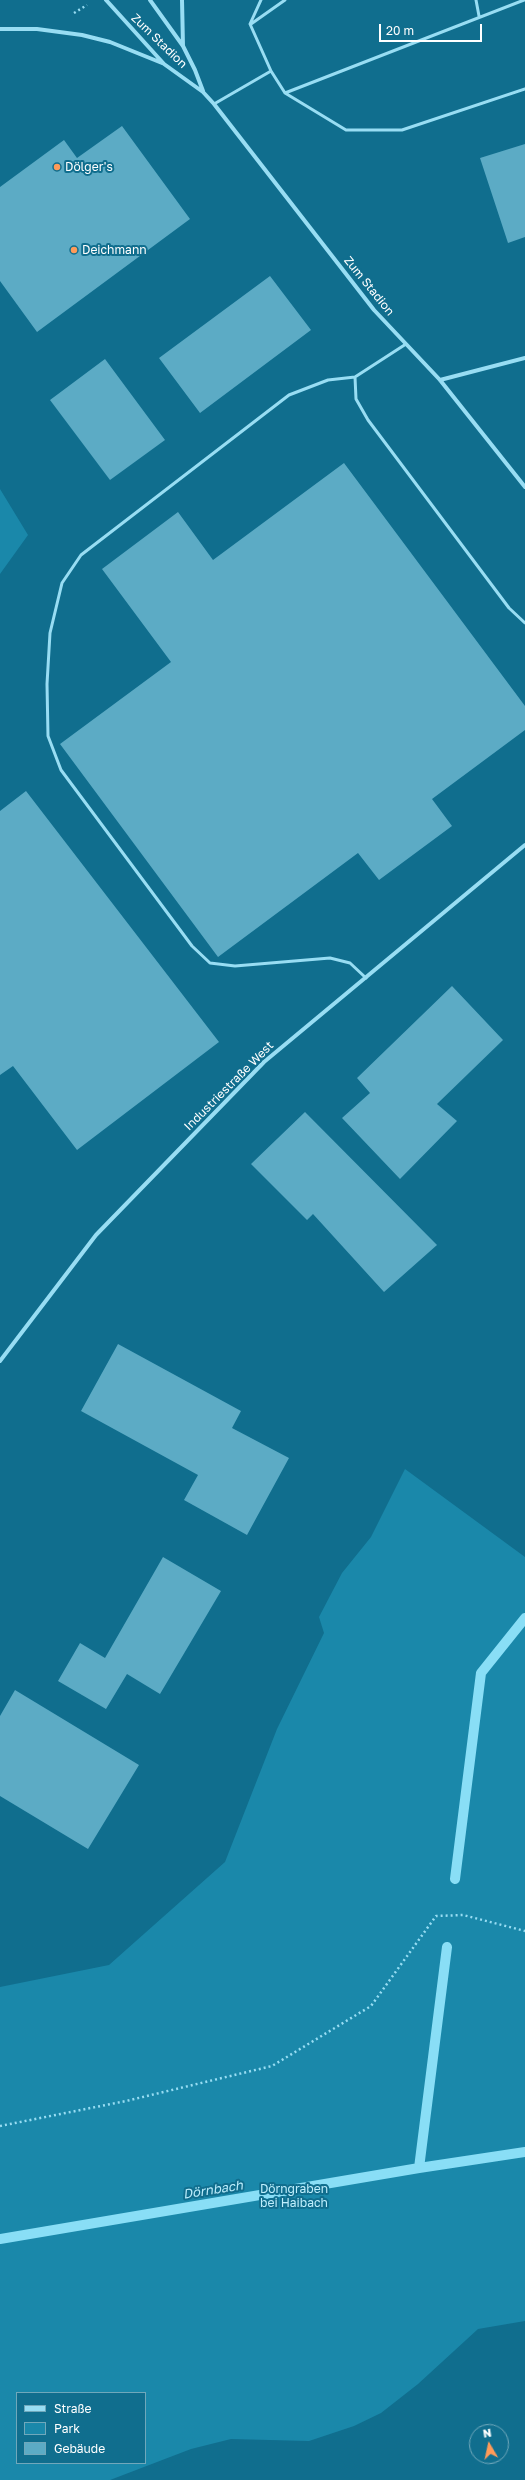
<!DOCTYPE html>
<meta charset="utf-8">
<style>
body{margin:0}
#map{position:relative;width:525px;height:2480px;overflow:hidden;background:#106e8e;font-family:"Golos Text",sans-serif}
canvas{display:block}
.legend{position:absolute;left:16px;top:2392px;width:130px;height:72px;box-sizing:border-box;background:#106e8e;border:1px solid #70a8bb;margin:0;padding:5px 7px;list-style:none;font-size:12px;color:#fff}
.legend li{display:flex;align-items:center;gap:8px;height:20px}
.legend b{width:20px;border:1px solid #70a8bb}
.north{position:absolute;left:469px;top:2424px;width:40px;height:40px;box-sizing:border-box;background:#106e8e;border:1px solid #70a8bb;border-radius:50%;rotate:351deg;font-size:11px;font-weight:700;line-height:16px;text-align:center;color:#fff}
.north::after{content:'';display:block;margin:auto;width:14px;height:18px;background:#ff9b59;clip-path:polygon(50% 0,100% 100%,50% 72%,0 100%)}
.scale{position:absolute;left:379px;top:24px;width:103px;height:18px;box-sizing:border-box;border:2px solid #fff;border-top:0;padding-left:5px;font-size:12px;line-height:14px;white-space:nowrap;color:#fff;-webkit-text-stroke:3px #106e8e;paint-order:stroke}
</style>
<div id="map">
<canvas width="525" height="2480"></canvas>
<ul class="legend">
<li><b style="height:5px;background:#98ddf3"></b>Straße</li>
<li><b style="height:11px;background:#1a88aa"></b>Park</li>
<li><b style="height:11px;background:#5cabc5"></b>Gebäude</li>
</ul>
<div class="north">N</div>
<div class="scale">20 m</div>
</div>
<script>
const ctx = document.querySelector('canvas').getContext('2d');
ctx.lineJoin = 'round';
function paint(path, color) { ctx.fillStyle = color; ctx.fill(path, 'evenodd'); }
const toPath = rows => new Path2D(rows.map(r => 'M' + r).join(''));
function stroke(path, color, width, dash) { ctx.strokeStyle = color; ctx.lineWidth = width; ctx.lineCap = dash ? 'butt' : 'round'; ctx.setLineDash(dash || []); ctx.stroke(path); }
function write(font, color, halo, rows, align = 'center') {
  ctx.font = font + ' "Golos Text",sans-serif'; ctx.lineWidth = 4; ctx.setLineDash([]); ctx.textBaseline = 'middle'; ctx.strokeStyle = halo; ctx.fillStyle = color; for (const [text, x, y, turn = 0] of rows) {
    ctx.save(); ctx.translate(x, y); ctx.rotate((+turn || 0) * Math.PI / 180); ctx.textAlign = isNaN(turn) ? turn : align; if (halo) ctx.strokeText(text, 0, 0); ctx.fillText(text, 0, 0); ctx.restore();
  }
}
paint(toPath([
 [0,489,28,535,0,574],
 [405,1469,525,1557,525,2321,478,2329,418,2384,381,2413,354,2426,309,2441,231,2439,191,2449,110,2480,0,2480,0,1987,109,1965,225,1862,277,1729,324,1633,319,1617,342,1573,371,1537],
 [17,2393,145,2393,145,2463,17,2463]
]), '#1a88aa');
stroke(toPath([
 [455,1879,481,1673,525,1618],
 [419,2168,447,1947],
 [0,2239,419,2168,525,2152]
]), '#89def6', 10);
paint(toPath([
 [122,126,190,219,37,332,0,281,0,187,64,140,77,158],
 [525,144,525,237,508,243,480,158],
 [270,276,311,330,200,413,159,358],
 [105,359,165,440,110,480,50,400],
 [344,463,525,706,525,730,432,799,452,826,379,880,358,853,218,957,60,744,171,662,102,569,178,512,213,560],
 [26,791,219,1042,77,1150,13,1066,0,1075,0,811],
 [452,986,503,1040,437,1104,457,1121,400,1179,342,1118,370,1093,357,1078],
 [305,1112,437,1245,384,1292,313,1214,307,1220,251,1164],
 [118,1344,241,1411,232,1428,289,1458,247,1535,184,1500,198,1475,81,1411],
 [163,1557,221,1591,160,1694,127,1674,106,1709,58,1681,80,1643,105,1658],
 [15,1690,139,1765,88,1849,0,1796,0,1716]
]), '#5cabc5');
stroke(toPath([
 [74,13,87,5],
 [0,2126,126,2101,272,2066,371,2006,436,1916,463,1915,525,1931]
]), '#98ddf3', 2.5, [2, 3]);
stroke(toPath([
 [261,0,250,24,271,71,285,93,524,0],
 [476,0,479,16],
 [251,24,285,0],
 [285,93,346,130,402,130,525,89],
 [214,104,271,71],
 [406,344,355,377,356,399,368,420,509,608,525,623],
 [355,377,328,380,289,395,81,555,62,583,50,633,47,684,48,736,61,770,192,946,210,963,235,966,330,958,350,963,366,978]
]), '#98ddf3', 3);
stroke(toPath([
 [106,0,164,64,203,92,214,104,374,310,440,380,525,487],
 [150,0,183,46,195,70,203,91],
 [182,0,183,46],
 [0,29,37,29,82,35,110,42,162,63],
 [440,380,525,358],
 [0,1361,96,1235,264,1062,525,845]
]), '#98ddf3', 4);
for (const [x, y, r, color] of [
 [57,167,4,"#ff9b59"],
 [74,250,4,"#ff9b59"]
]) { const dot = new Path2D(); dot.arc(x, y, r, 0, 2 * Math.PI); ctx.fillStyle = color; ctx.fill(dot); stroke(dot, '#106e8e', 1.5); }
write('12px', '#fff', '#106e8e', [
 ["Zum Stadion",159,41,44],
 ["Zum Stadion",369,286,51],
 ["Industriestraße West",229,1086,-45]
]);
write('12px', '#fff', '#106e8e', [
 ["Dölger's",65,167],
 ["Deichmann",82,250]
], 'left');
write('12px', '#bfeffd', '#106e8e', [
 ["Dörngraben",294,2189],
 ["bei Haibach",294,2203]
]);
write('italic 13px', '#baecfb', '#106e8e', [
 ["Dörnbach",213,2190,-9]
]);
</script>
